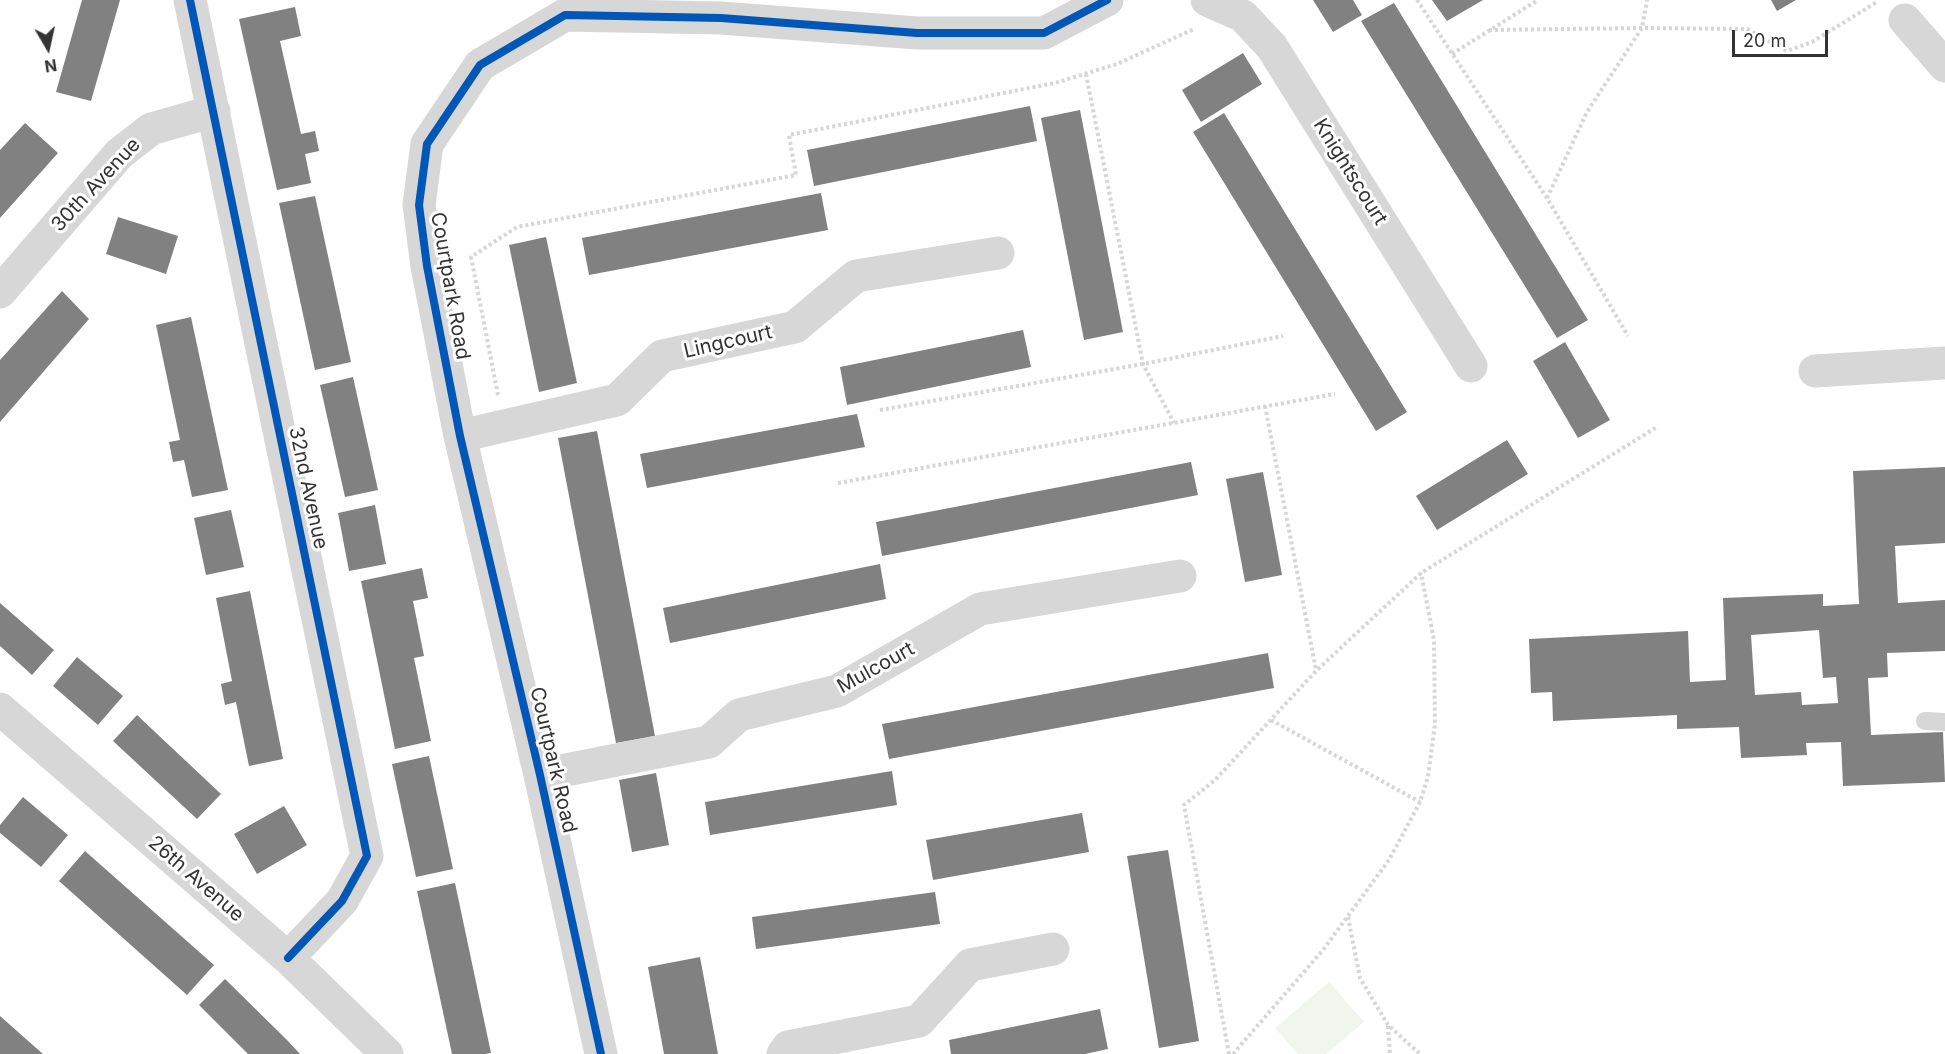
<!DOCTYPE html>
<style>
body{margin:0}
#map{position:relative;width:1945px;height:1054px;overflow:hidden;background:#fff;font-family:Inter,sans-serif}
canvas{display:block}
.north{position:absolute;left:18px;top:18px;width:60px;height:60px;-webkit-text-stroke:4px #fff;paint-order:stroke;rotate:171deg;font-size:16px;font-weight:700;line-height:24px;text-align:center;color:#333}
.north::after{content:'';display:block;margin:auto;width:21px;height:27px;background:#333;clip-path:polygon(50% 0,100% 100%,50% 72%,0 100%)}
.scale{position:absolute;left:1732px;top:30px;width:96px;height:27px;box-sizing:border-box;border:3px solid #333;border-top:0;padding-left:8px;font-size:18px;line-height:21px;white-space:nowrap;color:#333;-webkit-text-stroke:4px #fff;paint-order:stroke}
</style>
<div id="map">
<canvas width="1945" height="1054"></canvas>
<div class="north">N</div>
<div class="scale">20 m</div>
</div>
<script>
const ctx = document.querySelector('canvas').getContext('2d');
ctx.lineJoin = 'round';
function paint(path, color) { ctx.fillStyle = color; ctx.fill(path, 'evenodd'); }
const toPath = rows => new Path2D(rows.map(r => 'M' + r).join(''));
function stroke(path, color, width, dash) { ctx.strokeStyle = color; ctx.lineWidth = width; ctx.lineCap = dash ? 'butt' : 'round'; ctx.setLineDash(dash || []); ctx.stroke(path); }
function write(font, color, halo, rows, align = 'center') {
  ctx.font = font + ' Inter,sans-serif'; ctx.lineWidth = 6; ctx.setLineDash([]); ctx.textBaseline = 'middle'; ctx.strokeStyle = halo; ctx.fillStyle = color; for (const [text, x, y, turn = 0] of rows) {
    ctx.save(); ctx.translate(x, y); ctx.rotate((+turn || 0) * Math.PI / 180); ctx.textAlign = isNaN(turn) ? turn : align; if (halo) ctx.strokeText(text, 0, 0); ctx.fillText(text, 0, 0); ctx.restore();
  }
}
paint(toPath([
 [1329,982,1364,1022,1326,1054,1298,1054,1275,1028]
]), '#f0f5ed');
paint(toPath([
 [82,0,120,0,91,101,56,92],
 [1313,0,1353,0,1362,15,1333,32],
 [1432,0,1483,0,1447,21],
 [1771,0,1796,0,1777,11],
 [1394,3,1588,320,1557,338,1361,21],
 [295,7,301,36,280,41,301,134,315,131,319,151,305,154,311,183,277,190,239,19],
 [1243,53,1262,84,1201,122,1182,90],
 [1030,106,1037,141,814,186,807,150],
 [1080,110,1123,332,1084,340,1041,118],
 [1224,113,1407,412,1376,431,1193,132],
 [25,123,58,153,0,218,0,150],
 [821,193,828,230,589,275,582,238],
 [315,196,351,362,315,370,279,203],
 [118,217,178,236,166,274,106,254],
 [546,237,577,383,539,392,509,245],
 [62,291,89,319,0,422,0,360],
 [191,317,228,490,192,497,184,460,173,462,169,442,180,440,156,325],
 [1023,330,1031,367,847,405,840,367],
 [1565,342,1610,420,1578,438,1533,361],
 [353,377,378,490,345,497,320,385],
 [857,414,865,447,647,488,640,454],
 [597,431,655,736,616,743,558,438],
 [1507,440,1528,474,1437,530,1416,496],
 [1191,462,1198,495,882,556,876,522],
 [1945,467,1945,543,1895,546,1898,603,1945,600,1945,651,1887,653,1888,677,1868,678,1871,735,1943,732,1945,782,1843,786,1841,742,1806,743,1807,755,1741,758,1739,727,1677,729,1677,715,1553,721,1552,692,1531,693,1529,639,1688,631,1690,682,1726,680,1723,598,1823,594,1823,606,1859,604,1853,471],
 [1819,630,1823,678,1836,677,1838,703,1802,705,1801,692,1755,695,1751,635],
 [1263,472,1282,575,1245,582,1226,479],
 [375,505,386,564,349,571,338,513],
 [231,510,244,567,206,575,194,518],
 [880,564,886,599,670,643,663,608],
 [422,568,428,598,413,601,424,656,414,658,431,741,395,749,361,581],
 [250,591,283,759,249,766,236,702,225,705,221,684,232,681,216,598],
 [0,603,54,650,32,675,0,646],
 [1268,653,1274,688,889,759,882,724],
 [77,657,123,696,98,725,53,686],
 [137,715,221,794,197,819,113,741],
 [429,756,453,869,416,877,392,764],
 [892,771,897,805,710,835,705,802],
 [656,773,669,845,632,852,619,780],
 [23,797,68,835,41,867,0,833,0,825],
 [284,806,307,845,257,874,234,834],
 [1082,813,1089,852,933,880,926,840],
 [1168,850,1199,1041,1159,1048,1127,856],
 [85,851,214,965,187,995,59,881],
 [455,883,491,1053,485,1054,452,1054,417,891],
 [935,892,940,924,756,949,752,917],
 [700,957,718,1054,664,1054,648,967],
 [225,979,287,1040,300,1054,248,1054,199,1005],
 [1100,1009,1108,1049,1085,1054,951,1054,949,1040],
 [0,1016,26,1039,43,1054,0,1054]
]), '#818181');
stroke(toPath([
 [1417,0,1547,198,1628,336],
 [1489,30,1642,28,1747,29,1787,51,1812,42,1877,2],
 [1452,54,1538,0],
 [1086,74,1143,364,1174,423],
 [1547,198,1587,112,1642,28,1647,0],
 [498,395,471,257,517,227,796,175,789,135,1055,83,1117,64,1194,29],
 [1265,406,1316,670],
 [880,410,1143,364,1283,336],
 [838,483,1335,394],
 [1271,720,1420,802],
 [1348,917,1360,978,1388,1025,1420,1054],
 [1388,1026,1390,1054],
 [1229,1054,1184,805,1215,780,1316,671,1421,573,1657,427],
 [1233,1054,1323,950,1389,860,1420,802,1428,777,1435,724,1434,640,1421,573]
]), '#d6d6d6', 4, [3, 3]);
stroke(toPath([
 [1925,721,1945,722]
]), '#d7d7d7', 18);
stroke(toPath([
 [190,0,367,856,342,901,288,958],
 [1207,0,1243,16,1272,47,1471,366],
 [1905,20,1945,66],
 [0,292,119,154,151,129,214,111],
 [1815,371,1945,363],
 [460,436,617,400,662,356,795,327,856,276,998,253],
 [0,709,288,958,387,1054],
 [540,775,709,742,739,715,837,691,980,609,1180,576],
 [601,1054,540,775,460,436,427,266,419,205,427,144,480,65,565,15,721,18,917,33,1044,33,1107,0],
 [783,1054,788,1047,919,1021,970,965,1053,949]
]), '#d7d7d7', 33);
stroke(toPath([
 [190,0,367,856,342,901,288,958],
 [601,1054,540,775,460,436,427,266,419,205,427,144,480,65,565,15,721,18,917,33,1044,33,1107,0]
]), '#0057b8', 8);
write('20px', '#333', '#fff', [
 ["Knightscourt",1350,172,58],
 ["30th Avenue",96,185,-47],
 ["Courtpark Road",450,286,80],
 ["Lingcourt",728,342,-13],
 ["32nd Avenue",308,488,78],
 ["Mulcourt",876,668,-29],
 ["Courtpark Road",553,760,77],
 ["26th Avenue",196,879,41]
]);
</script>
